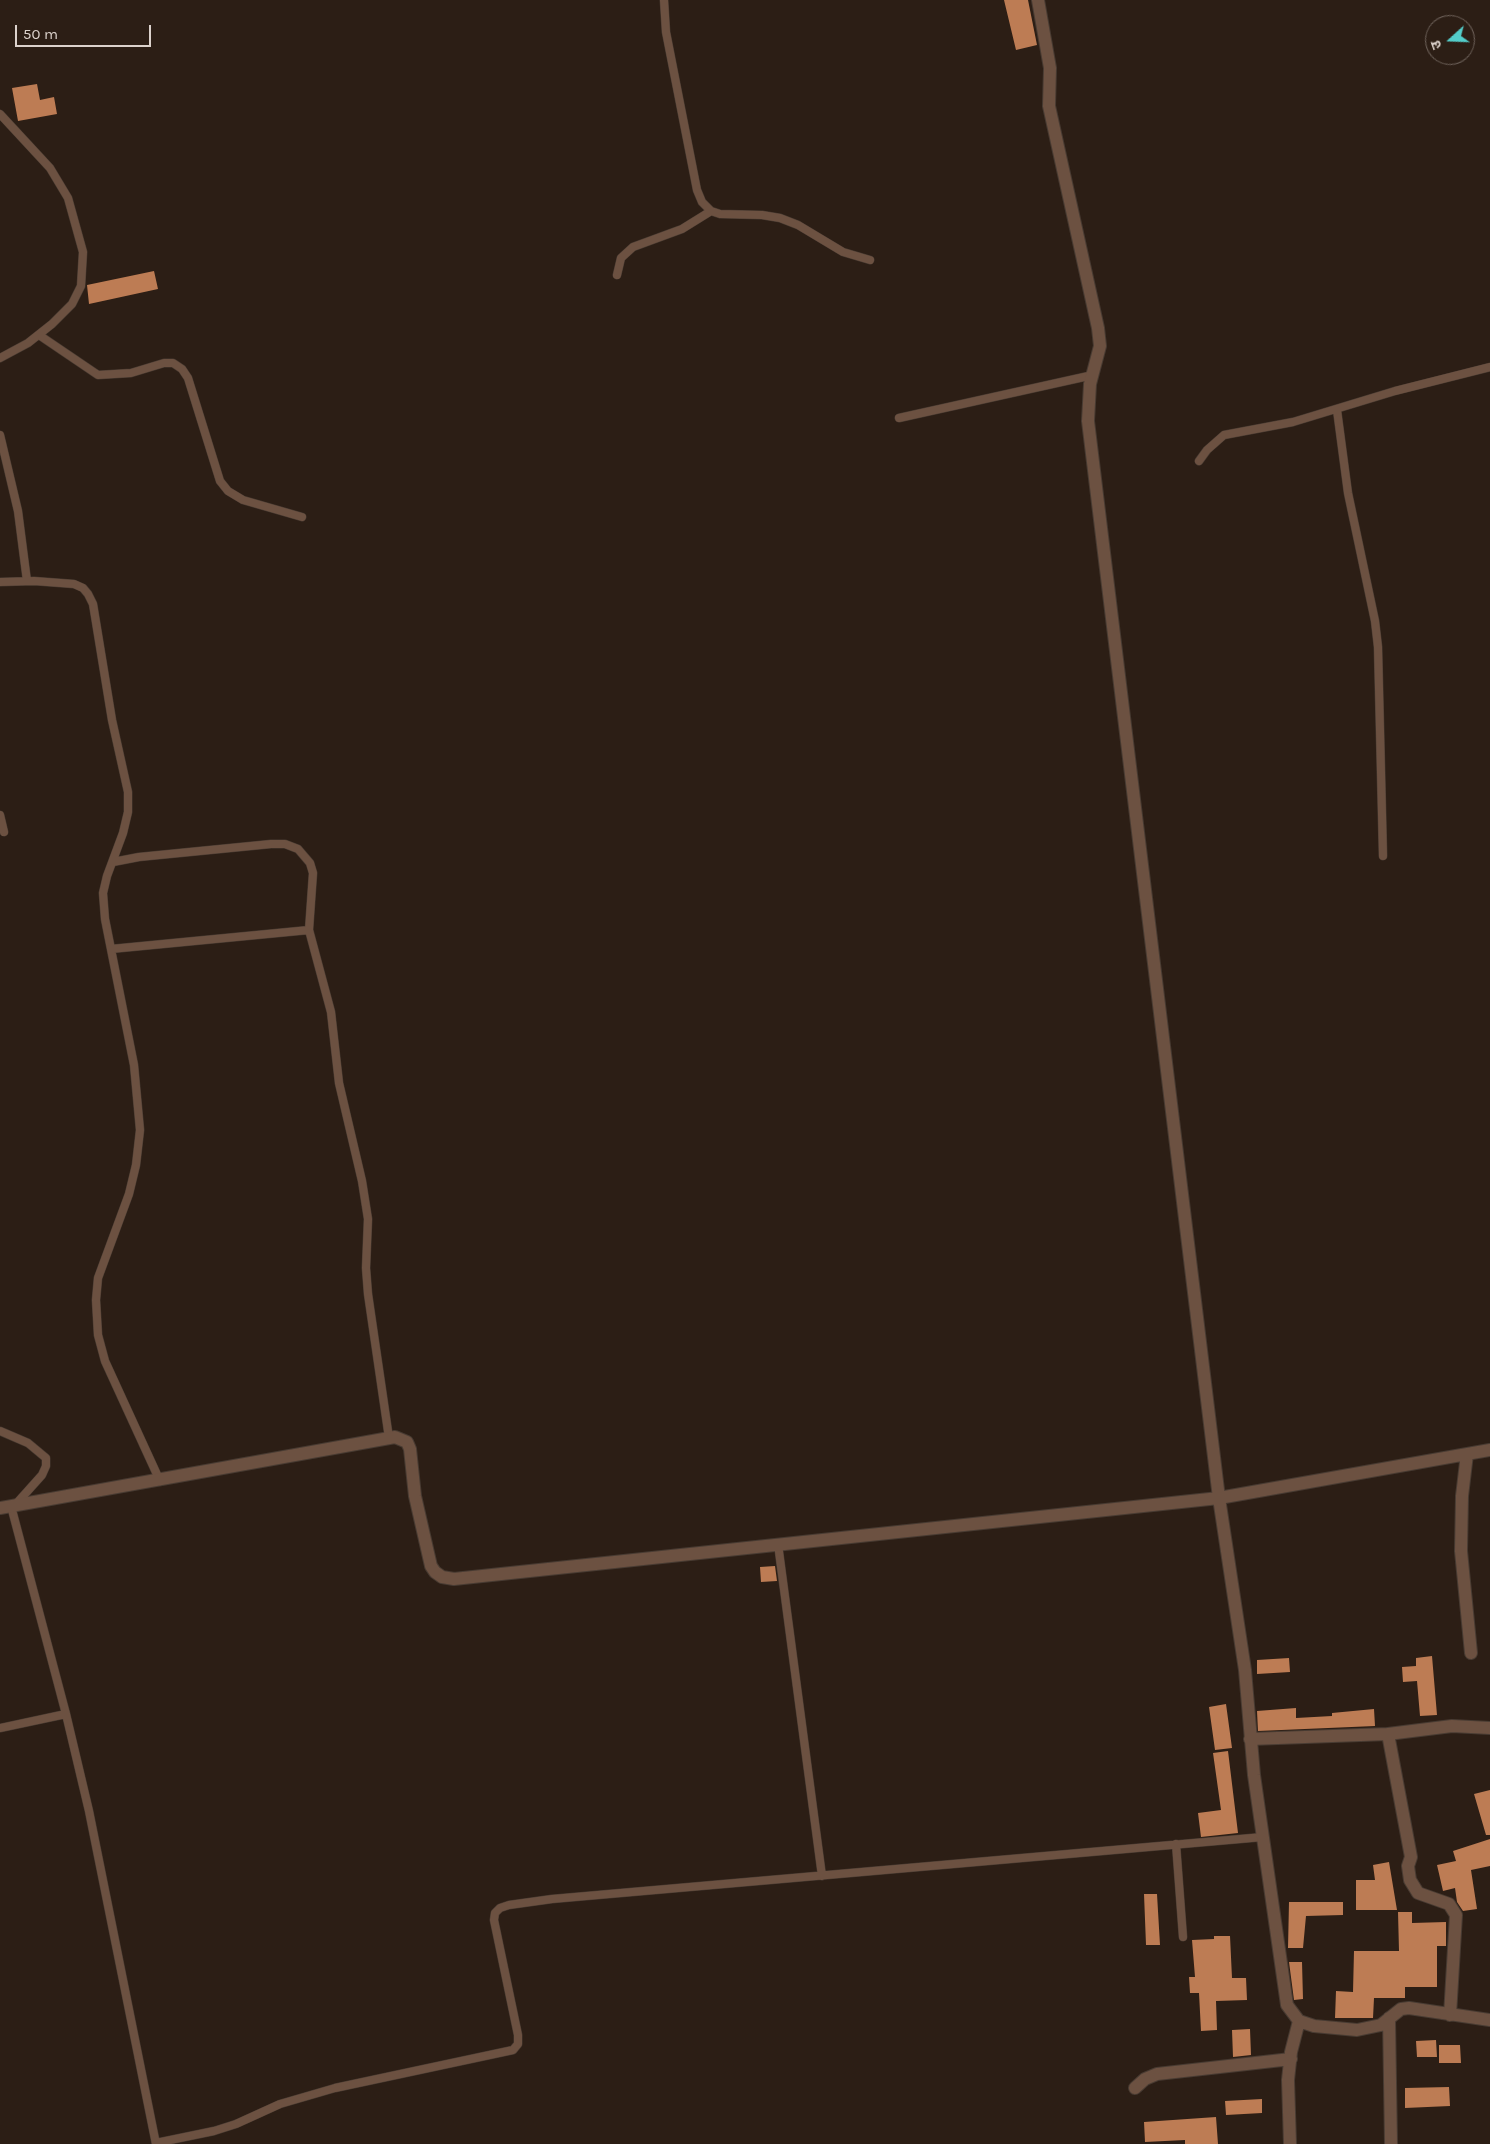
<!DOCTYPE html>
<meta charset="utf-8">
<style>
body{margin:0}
#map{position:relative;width:1490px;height:2144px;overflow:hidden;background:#2c1e15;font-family:Karla,"Noto Sans Devanagari",sans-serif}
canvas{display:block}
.north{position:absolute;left:1425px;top:15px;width:50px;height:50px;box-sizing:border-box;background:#2c1e15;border:1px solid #72665e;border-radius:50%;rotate:250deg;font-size:14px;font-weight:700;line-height:20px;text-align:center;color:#dcd2cc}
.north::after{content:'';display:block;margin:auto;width:18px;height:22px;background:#53cdca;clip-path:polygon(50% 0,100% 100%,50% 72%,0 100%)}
.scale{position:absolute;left:15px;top:25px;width:136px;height:22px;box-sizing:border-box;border:2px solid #dcd2cc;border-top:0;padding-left:6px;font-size:15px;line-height:18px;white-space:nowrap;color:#dcd2cc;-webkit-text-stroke:4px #2c1e15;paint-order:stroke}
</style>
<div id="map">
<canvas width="1490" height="2144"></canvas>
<div class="north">उ</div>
<div class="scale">50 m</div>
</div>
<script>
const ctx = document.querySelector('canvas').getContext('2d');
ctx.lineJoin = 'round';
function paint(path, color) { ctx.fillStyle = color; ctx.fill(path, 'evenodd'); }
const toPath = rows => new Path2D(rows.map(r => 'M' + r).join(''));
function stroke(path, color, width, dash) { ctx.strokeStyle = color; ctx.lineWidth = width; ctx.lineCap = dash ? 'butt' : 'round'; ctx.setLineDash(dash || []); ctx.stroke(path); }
paint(toPath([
 [1004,0,1028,0,1037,45,1016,50],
 [37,84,40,100,54,97,57,114,18,121,12,88],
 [154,271,158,289,89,304,87,285],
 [775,1566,777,1581,761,1582,760,1567],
 [1432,1656,1437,1715,1420,1716,1417,1681,1403,1682,1402,1667,1416,1666,1416,1658],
 [1289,1658,1290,1672,1257,1674,1257,1660],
 [1226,1704,1232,1748,1215,1750,1209,1707],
 [1296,1708,1296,1718,1332,1716,1332,1713,1374,1709,1375,1726,1258,1731,1257,1711],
 [1228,1751,1238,1833,1201,1837,1198,1813,1221,1810,1213,1753],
 [1490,1790,1490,1835,1486,1835,1474,1794],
 [1490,1839,1490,1866,1471,1870,1477,1909,1463,1911,1457,1902,1455,1888,1443,1891,1437,1865,1456,1861,1453,1851],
 [1389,1862,1397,1910,1356,1910,1356,1880,1375,1880,1373,1865],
 [1144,1894,1157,1894,1160,1945,1146,1945],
 [1289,1902,1343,1902,1343,1915,1306,1916,1303,1948,1288,1948],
 [1398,1912,1412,1912,1412,1923,1446,1922,1446,1946,1437,1946,1437,1987,1405,1987,1405,1998,1374,1998,1373,2018,1335,2018,1336,1991,1353,1992,1354,1951,1399,1951],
 [1214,1936,1230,1936,1232,1978,1246,1978,1247,2000,1216,2001,1217,2030,1201,2031,1199,1993,1190,1993,1189,1977,1195,1977,1192,1940,1214,1939],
 [1289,1962,1302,1962,1303,1999,1294,2000],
 [1250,2029,1251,2055,1233,2057,1232,2030],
 [1436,2040,1437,2057,1417,2057,1416,2041],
 [1439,2045,1460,2045,1461,2063,1439,2063],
 [1449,2087,1450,2106,1405,2108,1405,2088],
 [1262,2099,1262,2113,1226,2115,1225,2101],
 [1216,2117,1218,2144,1185,2144,1185,2140,1145,2142,1144,2122]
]), '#bd7c54');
const lane = toPath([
 [664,0,666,32,697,190,702,202,711,211,720,214,762,215,780,218,798,225,843,252,870,260],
 [0,114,50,168,68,198,83,252,81,286,72,304,52,324,28,343,0,358],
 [617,275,621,258,633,247,682,229,711,211],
 [39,335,98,375,131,373,164,363,173,363,182,369,188,378,220,481,228,491,243,500,302,517],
 [1337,410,1348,493,1375,621,1378,647,1383,856],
 [899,418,1093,375],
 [0,435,18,511,27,581],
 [1199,461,1207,450,1224,435,1293,422,1395,391,1490,367],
 [0,582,34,581,74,584,83,588,88,594,93,604,112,720,128,792,128,812,123,833,107,876,103,893,105,919,134,1065,140,1130,136,1165,129,1194,98,1278,96,1300,98,1335,105,1361,160,1481],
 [0,815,4,832],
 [113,862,139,857,271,844,285,844,298,849,310,863,313,873,309,930,331,1012,339,1083,362,1181,368,1219,366,1268,368,1294,389,1438],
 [111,949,309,930],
 [0,1431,28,1443,46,1458,46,1466,42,1475,16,1504],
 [11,1506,66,1714,89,1811,156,2144],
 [778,1544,822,1876],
 [0,1728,66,1714],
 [1176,1844,1183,1937],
 [156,2143,214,2131,236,2124,280,2104,335,2088,513,2050,518,2044,518,2035,494,1920,495,1913,500,1908,509,1905,552,1899,1263,1837]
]);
const street = toPath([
 [1038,0,1050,68,1049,106,1098,328,1100,346,1090,384,1088,421,1219,1498,1245,1670,1254,1775,1287,2005,1299,2021,1314,2026,1357,2030,1381,2025,1401,2009,1409,2008,1490,2020],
 [1467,1454,1462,1496,1461,1551,1471,1653],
 [0,1508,395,1437,407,1442,410,1449,415,1496,431,1566,435,1572,442,1577,454,1579,1219,1498,1490,1450],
 [1388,1734,1411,1857,1408,1866,1410,1880,1418,1893,1449,1904,1456,1915,1450,2015],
 [1250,1739,1388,1734,1452,1726,1490,1728],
 [1389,2018,1391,2144],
 [1135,2088,1145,2079,1157,2074,1291,2059],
 [1290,2144,1288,2080,1291,2052,1299,2021]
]);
stroke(lane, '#483b32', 9);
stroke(street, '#483b32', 14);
stroke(lane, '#6c5141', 8);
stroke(street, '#6c5141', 12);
</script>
